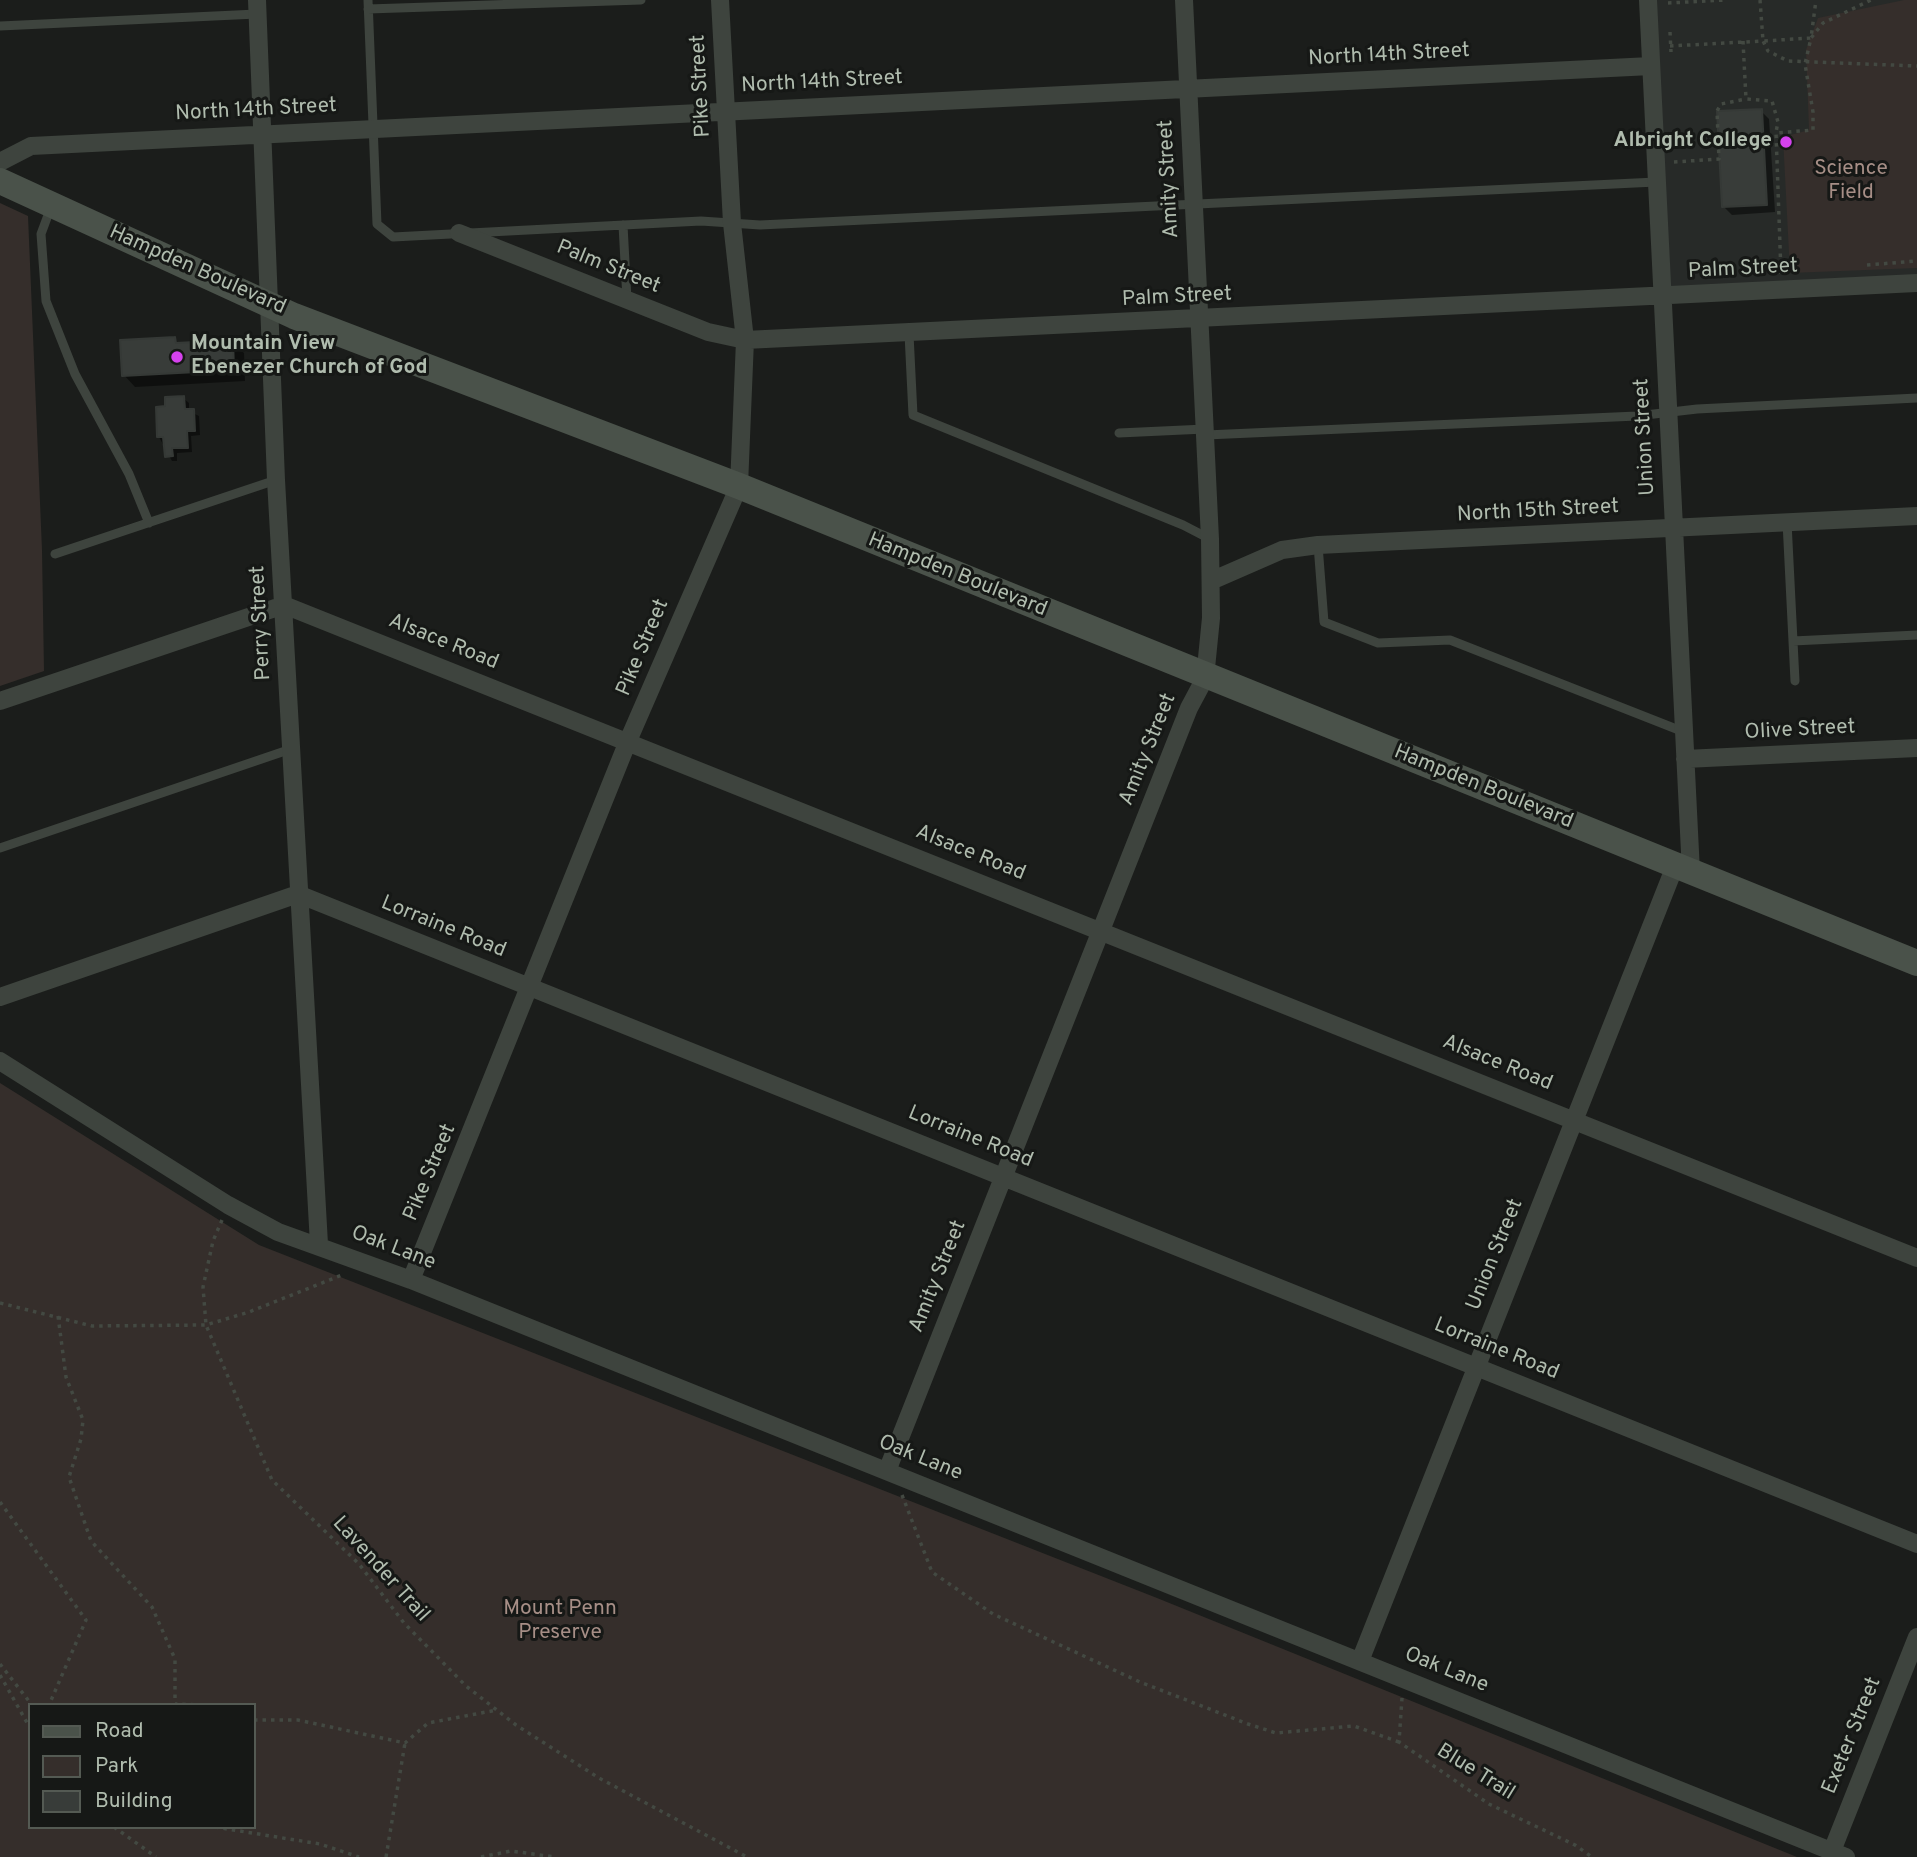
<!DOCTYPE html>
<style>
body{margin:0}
#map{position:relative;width:1917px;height:1857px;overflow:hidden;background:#1b1d1b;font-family:Overpass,sans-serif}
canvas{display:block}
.legend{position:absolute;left:28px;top:1703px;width:228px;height:126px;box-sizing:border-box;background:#161816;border:2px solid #545a53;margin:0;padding:9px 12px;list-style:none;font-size:21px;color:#b0bcae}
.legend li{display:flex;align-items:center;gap:14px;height:35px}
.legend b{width:35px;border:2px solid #545a53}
</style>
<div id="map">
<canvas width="1917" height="1857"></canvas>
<ul class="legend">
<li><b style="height:9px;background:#4a524a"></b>Road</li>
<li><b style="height:19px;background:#352e2b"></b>Park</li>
<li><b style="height:19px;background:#383c39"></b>Building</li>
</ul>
</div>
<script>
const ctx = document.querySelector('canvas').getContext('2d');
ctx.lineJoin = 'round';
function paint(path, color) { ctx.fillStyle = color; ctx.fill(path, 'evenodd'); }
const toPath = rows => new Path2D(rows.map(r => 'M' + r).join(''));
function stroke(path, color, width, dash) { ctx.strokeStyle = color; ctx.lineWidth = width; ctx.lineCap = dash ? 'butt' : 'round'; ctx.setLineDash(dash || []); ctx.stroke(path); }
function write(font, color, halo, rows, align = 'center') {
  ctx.font = font + ' Overpass,sans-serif'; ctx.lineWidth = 6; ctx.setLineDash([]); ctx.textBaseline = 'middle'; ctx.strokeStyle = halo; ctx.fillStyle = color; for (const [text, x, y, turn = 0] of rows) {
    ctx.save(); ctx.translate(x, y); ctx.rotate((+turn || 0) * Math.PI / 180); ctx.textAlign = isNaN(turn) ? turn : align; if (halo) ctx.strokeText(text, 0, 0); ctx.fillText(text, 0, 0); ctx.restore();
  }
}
paint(toPath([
 [1648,0,1917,0,1917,283,1662,297]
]), '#272a28');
paint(toPath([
 [1904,0,1917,0,1917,268,1790,273,1783,137,1809,130,1806,50,1818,18],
 [0,203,28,216,42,550,44,671,0,686],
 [0,1083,259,1245,1157,1598,1797,1857,0,1857],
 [30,1705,254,1705,254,1827,30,1827]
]), '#352e2b');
paint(toPath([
 [1761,111,1769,119,1775,212,1732,215,1723,206],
 [175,339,180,345,232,342,244,353,245,381,135,387,124,375],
 [183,398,189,403,189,411,199,416,200,435,191,436,192,452,177,453,177,461,172,461,159,437,167,408]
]), '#0007');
const building = toPath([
 [1762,109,1767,205,1722,207,1717,111,1762,109],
 [175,337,176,343,233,340,234,370,122,376,120,340,175,337],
 [184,396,185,409,194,409,195,431,187,431,188,448,172,448,173,456,165,457,163,437,157,437,156,407,165,406,165,397,184,396]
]);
paint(building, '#383c39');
stroke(building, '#353936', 2);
stroke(toPath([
 [1760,0,1763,41,1811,38,1816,0],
 [1668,3,1726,0],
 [1670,32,1671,52],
 [1743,41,1746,99,1772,101,1778,122,1776,132],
 [1670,46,1763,41,1768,51,1788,61,1917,66],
 [1674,162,1719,159,1717,111,1721,104,1746,99],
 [1867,265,1917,261],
 [1781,274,1776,133,1813,130,1813,112,1805,64,1811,38,1823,23,1871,0],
 [222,1220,213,1241,203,1287,206,1325,272,1480,359,1564,404,1623,466,1686,516,1725,599,1778,747,1857],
 [0,1303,92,1326,206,1325,249,1312,342,1275],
 [58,1316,66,1377,83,1420,81,1439,69,1477,91,1541,152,1607,175,1659,175,1704,204,1705],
 [902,1495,932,1572,993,1614,1140,1682,1248,1724,1276,1733,1354,1726,1399,1742],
 [0,1502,86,1620,49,1705],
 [0,1664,32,1705],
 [0,1675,30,1728],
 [1402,1698,1399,1742,1489,1804,1575,1845,1592,1857],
 [254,1720,298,1720,405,1743,428,1723,497,1710],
 [114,1827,156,1857],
 [215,1827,320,1844,359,1857],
 [386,1857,405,1743],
 [481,1857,511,1851,555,1857]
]), '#434942', 3.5, [3.5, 5]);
stroke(toPath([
 [368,0,377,224,393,237,701,221,760,225,1656,182],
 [368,9,641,0],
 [0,26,257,14],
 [51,207,41,234,46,301,75,374,129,474,149,523],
 [623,225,627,300],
 [909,334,913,415,1183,525,1210,539],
 [1119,433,1205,429],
 [1206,435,1637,416,1697,409,1917,398],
 [1787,522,1795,681],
 [1318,545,1324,622,1378,643,1450,640,1684,732],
 [55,554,276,480],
 [1793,641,1917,635],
 [0,848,291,749]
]), '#3e443e', 9);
stroke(toPath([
 [257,0,276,480,319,1244],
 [1648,0,1691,872],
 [0,162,31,146,1651,66],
 [459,233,708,332,745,340,1917,283],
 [1211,581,1282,550,1318,545,1917,516],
 [0,701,284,605,1917,1258],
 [1685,759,1917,748],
 [0,997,298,894,1917,1544],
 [0,1061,228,1205,278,1232,411,1280,1846,1857],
 [411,1280,628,741,739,486,745,340,732,223,720,0],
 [887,1471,1189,708,1205,678,1211,618,1210,539,1184,0],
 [1360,1661,1675,866],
 [1832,1851,1917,1637]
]), '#3e443e', 18);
stroke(toPath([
 [0,181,294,316,739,486,1917,963]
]), '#4a524a', 26);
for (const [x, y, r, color] of [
 [1786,142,7,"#d542ee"],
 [177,357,7,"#d542ee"]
]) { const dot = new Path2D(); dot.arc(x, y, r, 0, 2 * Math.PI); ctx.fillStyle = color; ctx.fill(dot); stroke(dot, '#161816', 2.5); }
write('21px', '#b0bcae', '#161816', [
 ["North 14th Street",1389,56,-3],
 ["North 14th Street",822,83,-3],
 ["Pike Street",702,86,-93],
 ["North 14th Street",256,111,-3],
 ["Amity Street",1170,179,-93],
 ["Palm Street",608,268,22],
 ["Palm Street",1743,270,-3],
 ["Hampden Boulevard",197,271,24],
 ["Palm Street",1177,298,-3],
 ["Union Street",1646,437,-93],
 ["North 15th Street",1538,512,-3],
 ["Hampden Boulevard",957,576,22],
 ["Perry Street",262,623,-93],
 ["Alsace Road",443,643,22],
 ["Pike Street",644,648,-67],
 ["Olive Street",1800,731,-3],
 ["Amity Street",1149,750,-68],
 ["Hampden Boulevard",1483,788,22],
 ["Alsace Road",970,854,22],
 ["Lorraine Road",443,928,22],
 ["Alsace Road",1497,1064,22],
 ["Lorraine Road",970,1138,22],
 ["Pike Street",431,1173,-67],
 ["Oak Lane",393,1249,21],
 ["Union Street",1496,1255,-68],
 ["Amity Street",939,1277,-68],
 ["Lorraine Road",1496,1350,22],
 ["Oak Lane",920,1459,22],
 ["Lavender Trail",380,1570,48],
 ["Oak Lane",1446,1671,22],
 ["Exeter Street",1853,1736,-68],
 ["Blue Trail",1475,1773,32]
]);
write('bold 21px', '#b0bcae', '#161816', [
 ["Albright College",1772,142],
 ["Mountain View",191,345,"left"],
 ["Ebenezer Church of God",191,369,"left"]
], 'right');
write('21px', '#a68e86', '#161816', [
 ["Science",1851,170],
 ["Field",1851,194],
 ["Mount Penn",560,1610],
 ["Preserve",560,1634]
]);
</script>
